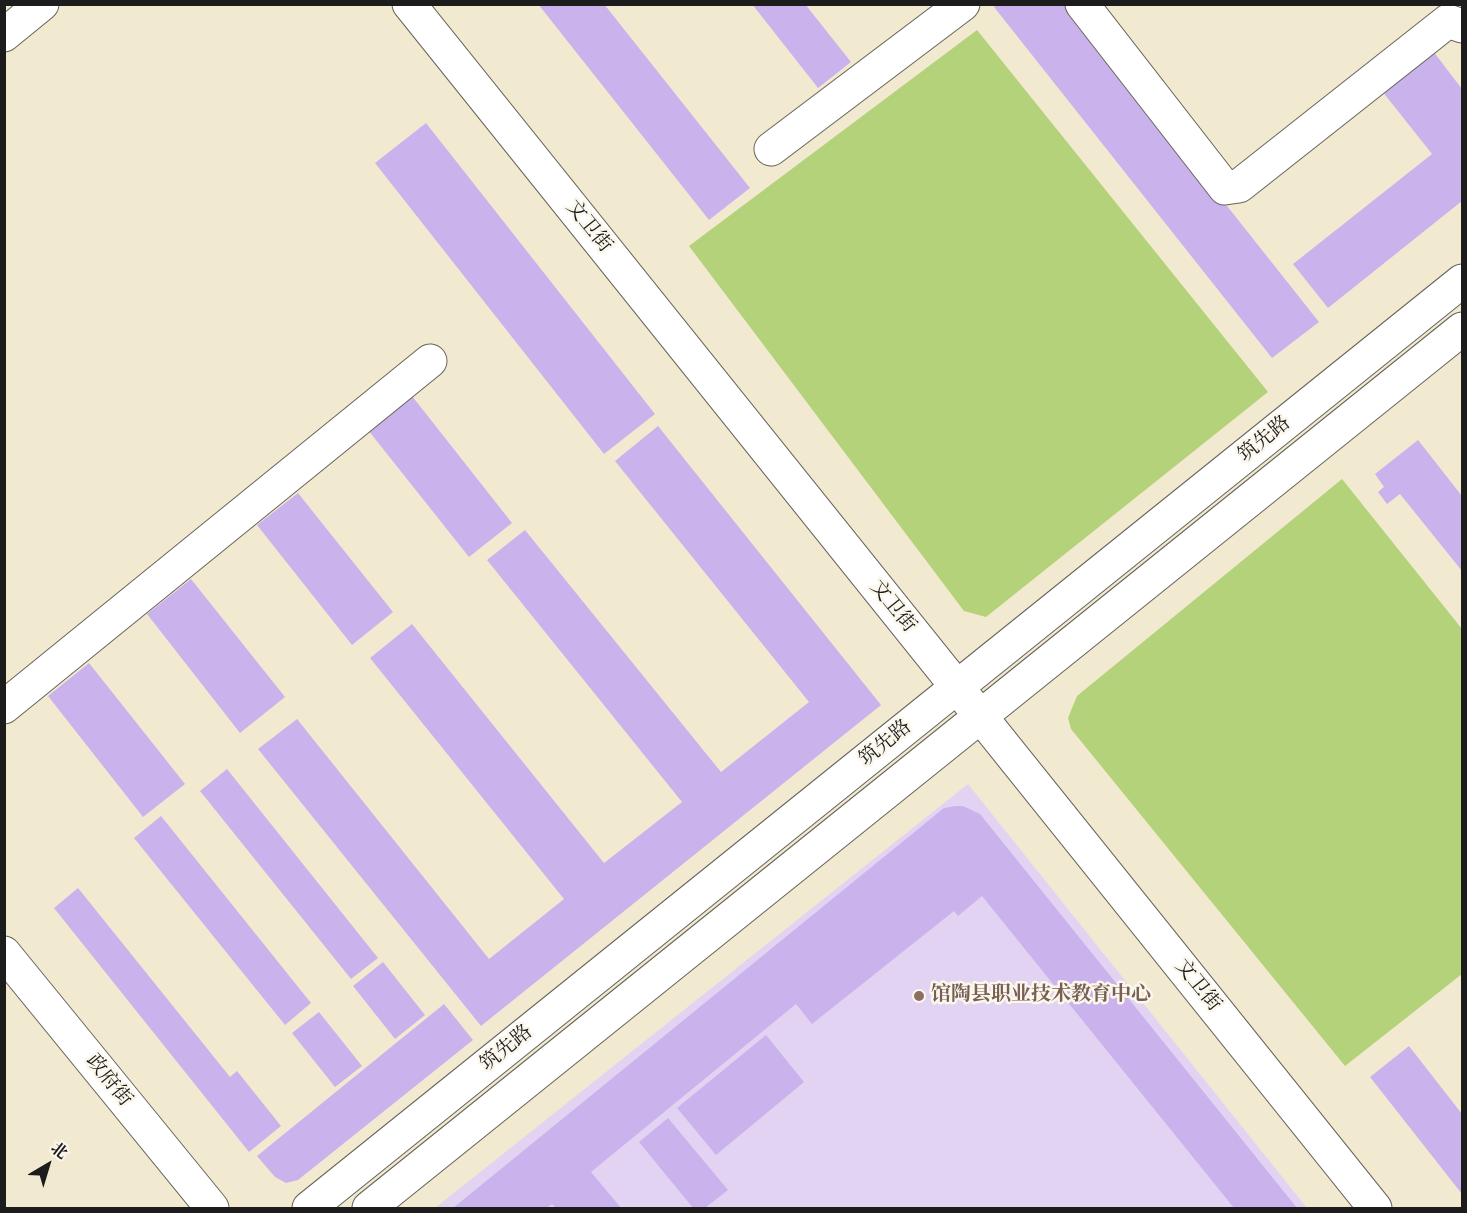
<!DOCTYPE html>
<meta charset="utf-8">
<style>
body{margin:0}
#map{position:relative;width:1467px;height:1213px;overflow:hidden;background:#f2e9d1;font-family:"IM FELL Double Pica","Noto Serif SC",serif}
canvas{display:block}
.frame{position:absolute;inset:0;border:6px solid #1c1c1c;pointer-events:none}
.north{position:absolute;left:18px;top:1135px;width:60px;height:60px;-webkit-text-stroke:4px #fbf7ec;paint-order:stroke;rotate:38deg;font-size:16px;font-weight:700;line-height:24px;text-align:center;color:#1c1c1c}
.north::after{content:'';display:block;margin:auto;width:21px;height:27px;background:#1c1c1c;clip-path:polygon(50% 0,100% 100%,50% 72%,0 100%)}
</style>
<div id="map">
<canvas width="1467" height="1213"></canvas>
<div class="frame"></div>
<div class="north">北</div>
</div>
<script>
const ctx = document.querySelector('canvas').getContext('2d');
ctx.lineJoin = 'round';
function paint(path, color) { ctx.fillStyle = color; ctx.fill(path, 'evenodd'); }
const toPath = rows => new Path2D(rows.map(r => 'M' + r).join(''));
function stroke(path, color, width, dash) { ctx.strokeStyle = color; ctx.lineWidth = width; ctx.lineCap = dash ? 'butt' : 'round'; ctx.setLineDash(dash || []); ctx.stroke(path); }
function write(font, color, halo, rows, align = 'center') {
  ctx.font = font + ' "IM FELL Double Pica","Noto Serif SC",serif'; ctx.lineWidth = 5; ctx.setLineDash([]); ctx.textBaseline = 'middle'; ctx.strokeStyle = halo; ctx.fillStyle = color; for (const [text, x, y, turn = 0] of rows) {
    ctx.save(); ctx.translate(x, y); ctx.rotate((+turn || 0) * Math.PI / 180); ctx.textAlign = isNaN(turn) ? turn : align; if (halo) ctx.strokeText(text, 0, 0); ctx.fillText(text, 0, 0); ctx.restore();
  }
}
paint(toPath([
 [968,784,1307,1208,435,1208]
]), '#e3d3f2');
paint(toPath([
 [977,30,1268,392,986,617,964,611,689,246],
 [1342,479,1462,629,1462,974,1345,1066,1071,729,1068,718,1077,696]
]), '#b4d279');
paint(toPath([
 [538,4,604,4,750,188,709,220],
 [752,4,805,4,851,62,818,88],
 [997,4,1067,4,1319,322,1272,358,994,7],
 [1433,51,1462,89,1462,201,1328,308,1293,264,1432,154,1382,91],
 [426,123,655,414,604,454,375,163],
 [412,396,512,523,469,557,368,430],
 [658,426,881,705,481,1026,258,749,297,719,489,959,564,899,370,658,412,624,604,863,682,802,487,560,525,530,721,772,809,702,615,461],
 [1418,440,1462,496,1462,571,1400,494,1387,504,1378,492,1384,487,1375,474],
 [298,493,393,612,352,645,257,525],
 [191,579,285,697,240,733,147,614],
 [89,663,185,784,143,817,48,696],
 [227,769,378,958,351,979,200,791],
 [956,806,963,806,980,814,1297,1208,1234,1208,982,896,958,916,954,911,812,1024,796,1004,591,1172,621,1208,556,1208,552,1204,547,1208,453,1208,944,808],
 [161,816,311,1003,285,1025,134,838],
 [78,888,230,1077,237,1071,281,1126,249,1152,54,908],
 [383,962,425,1015,395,1039,353,986],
 [444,1004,473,1040,298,1180,286,1183,275,1177,257,1156],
 [319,1012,362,1066,335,1087,292,1033],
 [766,1035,804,1082,716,1155,677,1108],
 [1409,1046,1462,1114,1462,1194,1370,1077],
 [668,1118,728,1190,705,1208,693,1208,639,1142]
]), '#cab3ed');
const minor = toPath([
 [409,4,1375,1208],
 [1082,4,1225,188,1239,186,1448,21,1462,26],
 [4,35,42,4],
 [771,149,963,4],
 [4,707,430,361],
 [4,953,212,1208],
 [309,1208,1462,281],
 [369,1208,1462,329]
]);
stroke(minor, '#67645b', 35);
stroke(minor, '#fff', 33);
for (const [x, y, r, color] of [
 [919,996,6,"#8d6e63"]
]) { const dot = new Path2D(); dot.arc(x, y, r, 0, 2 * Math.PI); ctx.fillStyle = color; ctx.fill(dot); stroke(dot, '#fbf7ec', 2); }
write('20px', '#1c1c1c', '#fbf7ec', [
 ["文卫街",588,227,51],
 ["筑先路",1265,440,-39],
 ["文卫街",892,607,51],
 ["筑先路",886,744,-39],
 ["文卫街",1197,986,51],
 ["筑先路",507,1049,-39],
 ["政府街",108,1081,51]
]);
write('bold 20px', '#785e54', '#fbf7ec', [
 ["馆陶县职业技术教育中心",931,996]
], 'left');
</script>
